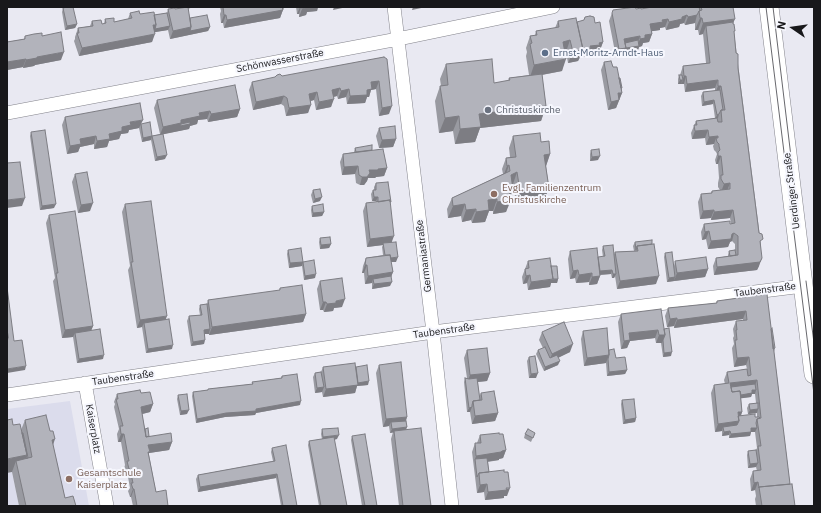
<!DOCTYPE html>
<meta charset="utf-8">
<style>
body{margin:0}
#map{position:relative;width:821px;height:513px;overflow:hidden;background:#e9e9f2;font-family:"IBM Plex Sans",sans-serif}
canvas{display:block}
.frame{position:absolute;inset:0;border:8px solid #18181b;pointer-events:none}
.north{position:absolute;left:773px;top:8px;width:40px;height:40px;-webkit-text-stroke:3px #f6f7fe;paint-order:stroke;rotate:283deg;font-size:11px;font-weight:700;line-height:16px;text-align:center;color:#18181b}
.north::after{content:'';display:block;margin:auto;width:14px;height:18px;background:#18181b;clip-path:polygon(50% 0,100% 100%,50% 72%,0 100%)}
</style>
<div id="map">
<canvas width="821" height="513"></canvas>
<div class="frame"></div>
<div class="north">N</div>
</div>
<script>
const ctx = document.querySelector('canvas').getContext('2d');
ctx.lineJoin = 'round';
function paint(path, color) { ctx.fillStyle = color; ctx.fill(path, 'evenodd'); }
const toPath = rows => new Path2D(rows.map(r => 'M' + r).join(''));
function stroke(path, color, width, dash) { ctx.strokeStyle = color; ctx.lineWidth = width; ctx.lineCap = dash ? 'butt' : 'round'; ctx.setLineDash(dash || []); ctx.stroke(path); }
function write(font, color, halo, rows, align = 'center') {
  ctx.font = font + ' "IBM Plex Sans",sans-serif'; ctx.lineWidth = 4; ctx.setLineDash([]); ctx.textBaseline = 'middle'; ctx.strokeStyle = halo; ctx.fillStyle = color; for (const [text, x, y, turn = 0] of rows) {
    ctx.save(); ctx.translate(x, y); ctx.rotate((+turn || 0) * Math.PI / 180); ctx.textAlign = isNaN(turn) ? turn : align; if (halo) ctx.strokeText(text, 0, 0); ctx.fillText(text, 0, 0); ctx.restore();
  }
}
paint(toPath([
 [70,401,89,506,60,506,7,438,7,409],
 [12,472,19,506,7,506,7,473]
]), '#dbdcec');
const street = toPath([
 [394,7,433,332,452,506],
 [7,113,398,39,553,7],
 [85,383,107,506],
 [7,395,433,332,803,286]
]);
const secondary = toPath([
 [769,7,814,374]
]);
stroke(street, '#83838b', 14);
stroke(secondary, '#83838b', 20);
stroke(street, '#fff', 13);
stroke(secondary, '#fff', 19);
stroke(toPath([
 [766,7,814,394],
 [773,7,798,215],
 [806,281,814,343]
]), '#68686d', 1);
paint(toPath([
 [187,7,193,7,188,9,190,18,210,27,208,31,170,39,168,30,154,32,152,42,79,56,74,41,75,39,75,37,78,28,90,26,92,21,102,24,104,24,105,19,114,22,128,19,130,13,140,14,154,15,167,13,168,9,175,9],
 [220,7,284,7,280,18,224,28,223,23,221,23,220,14,221,11],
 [296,7,318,7,317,11,307,12,306,15,299,17,299,14,297,14],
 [652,7,733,7,733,24,761,245,759,266,757,270,714,275,713,266,716,258,728,256,728,255,729,251,735,250,735,244,732,241,730,242,728,247,708,249,706,239,702,240,701,232,704,224,731,224,730,218,711,220,711,218,700,219,698,202,701,194,711,193,712,191,720,190,718,187,718,183,719,178,718,164,716,164,715,160,717,154,716,152,714,150,713,146,714,144,706,145,705,138,692,139,691,133,696,121,715,118,713,104,702,106,701,96,703,92,715,91,715,88,685,92,684,84,678,84,678,79,679,75,680,75,683,66,706,63,703,34,699,35,698,30,695,30,695,23,685,25,684,23,680,24,679,27,666,30,665,27,660,28,660,30,652,31,652,34,649,42,643,43,642,46,639,47,638,50,624,52,623,56,616,57,609,21,612,13,636,9,641,9],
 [63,8,77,24,75,28,65,30,62,12],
 [558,21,577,22,595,23,603,42,600,50,597,51,597,53,588,54,588,56,580,57,578,61,568,63,566,52,565,52,562,71,542,75,546,106,541,121,480,128,475,142,455,144,453,131,439,133,435,101,440,86,441,86,440,79,446,64,494,83,508,81,509,78,529,75,526,56,527,52,526,48,530,36,535,35,536,31,555,28],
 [25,36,42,36,61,60,35,65,34,66,23,68,23,67,7,70,7,42,24,39],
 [384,57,389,114,379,116,376,89,371,90,369,97,367,97,365,103,347,104,346,97,338,99,337,96,333,97,331,107,316,110,314,100,311,101,308,113,286,116,284,106,281,104,253,110,249,90,252,82],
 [604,62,613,67,619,78,622,88,622,93,616,108,608,110,601,70],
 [157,100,240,109,237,117,208,122,207,119,198,120,197,124,190,126,189,129,163,134,165,159,155,161,151,140,142,142,139,128,129,130,128,133,121,134,119,139,109,141,107,147,94,149,94,144,80,147,78,152,67,154,62,125,65,117,141,124,152,136,160,134,154,108],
 [379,128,396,139,393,147,379,148,376,136],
 [31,132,54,208,40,210,30,136],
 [513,136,541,142,550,154,546,166,549,188,544,200,516,203,513,184,512,185,510,197,506,212,493,214,493,211,489,211,485,222,472,223,471,220,462,222,461,216,448,218,447,209,452,198,503,174,502,169,506,158,510,157,509,148],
 [355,148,372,150,387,168,384,176,376,177,375,178,368,178,367,181,364,185,360,185,356,183,355,174,342,175,340,162,343,154,354,152],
 [591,150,598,160,590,161,590,154],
 [75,174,90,211,78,213,72,182],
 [376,183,390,204,392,242,396,262,391,262,393,272,391,276,390,286,372,289,372,283,365,284,364,273,362,273,363,266,366,258,383,255,382,247,383,245,367,247,363,211,366,203,376,202,376,201,372,201,371,194,373,190,374,190,374,187],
 [313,190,320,201,313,203,311,195],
 [125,204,165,320,172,349,146,353,142,327,137,328,128,270,130,266,122,212],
 [312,206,324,212,322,216,312,217,311,210],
 [49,215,93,326,91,330,103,359,77,363,73,337,62,338,53,281,55,278,46,223],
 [320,238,331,244,329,248,320,249,319,242],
 [635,242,656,284,617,289,615,276,614,278,612,278,611,274,600,275,600,276,597,284,589,285,589,282,576,283,575,278,570,279,568,259,570,251,598,257,603,257,602,250,603,246,614,254,615,252,634,251,633,246],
 [288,250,303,262,302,266,289,268,287,254],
 [665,253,674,266,675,261,708,269,705,277,667,282,664,257],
 [528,261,551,266,558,279,557,283,551,283,550,287,528,290,527,283,523,284,522,277],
 [303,262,315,278,304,280,302,266],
 [320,281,342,307,334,308,333,311,324,312,323,310,320,310,317,289],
 [280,288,306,314,303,322,209,335,209,333,205,334,204,344,191,346,187,321,189,316,200,315,199,309,200,305,207,304,208,300,279,291],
 [767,294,771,329,775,348,774,352,790,484,795,506,756,506,755,499,756,496,755,490,751,491,750,479,753,471,757,471,756,467,748,468,747,455,748,451,756,450,757,448,755,432,751,432,750,436,729,438,729,435,722,436,722,431,715,432,711,393,714,385,725,384,724,380,727,372,747,369,746,365,734,367,732,348,734,344,733,338,734,336,733,329,736,321,743,321,743,319,674,328,674,326,667,327,665,316,668,308,716,303,717,301],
 [752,394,755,394,756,403,749,404,747,408,748,414,757,413,757,417,741,416,742,412,741,398,751,397],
 [621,314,664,329,671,356,663,357,661,343,656,343,655,338,630,341,627,348,621,349,618,322],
 [583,331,609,350,627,370,625,374,607,376,606,363,584,366,581,339],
 [542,332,570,352,558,358,558,365,544,371,536,354,538,350,543,348,539,340],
 [467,350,490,373,487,381,478,382,479,397,481,393,498,413,495,421,472,424,470,412,467,412,464,382,465,378,467,378,464,358],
 [529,357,536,378,529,378,527,361],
 [379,365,407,417,406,421,407,427,406,430,431,506,399,506,391,439,393,432,390,433,389,426,383,427,376,373],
 [323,367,356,367,368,385,357,386,355,393,323,397,322,392,315,393,313,377,315,373,321,372],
 [282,376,300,405,256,413,255,415,225,417,196,423,192,396,193,392,208,390,208,389,252,384,252,382,281,378],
 [141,393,153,404,150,412,142,414,145,429,149,436,172,442,169,450,149,453,149,455,156,492,168,506,133,506,131,497,130,497,128,491,130,488,128,477,126,477,124,469,125,465,121,442,118,442,117,434,119,429,114,407,115,404,114,402,117,394],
 [178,395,187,414,180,415,177,399],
 [622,400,636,418,635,422,623,424,621,404],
 [25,420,53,445,65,498,76,506,19,506,12,472,13,425,21,430],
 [322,429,337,439,334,440,347,506,319,506,308,445,309,441,322,439,321,434],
 [535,433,531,442,524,438,525,434],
 [480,435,506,450,503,458,499,459,499,460,488,462,489,472,507,496,504,496,504,498,485,500,484,492,477,493,472,452,475,443,477,443],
 [352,436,377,506,362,506,351,440],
 [272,448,297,506,281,506,276,478,198,492,196,479,198,475,273,461,271,452]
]), '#999aa1');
paint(toPath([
 [281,7,284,7,280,18,224,28,227,20],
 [300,7,301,7,299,14,297,14],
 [307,7,318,7,317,11,307,12,306,15,299,17,302,9],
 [334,7,347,7,333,10],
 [413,7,426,7,412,10],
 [224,15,226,15,223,23,221,23],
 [687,15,684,23,680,24,679,27,666,30,669,22,682,17],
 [697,15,695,23,685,25,688,17],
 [700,18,702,18,698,30,695,30],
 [668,19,665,27,660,28,660,30,647,32,650,24,662,20],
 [735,19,730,30,706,26,703,34,699,35,703,23],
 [77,24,75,28,65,30,67,26],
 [153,25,156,25,170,26,168,30,150,33],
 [191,27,210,27,208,31,170,39,173,31],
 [155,34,152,42,79,56,82,48],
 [652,34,649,42,643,43,642,46,639,47,638,50,624,52,623,56,616,57,619,49,637,46,640,39,645,35],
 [640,36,637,44,623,47,624,39],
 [570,40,566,52,559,54,563,42],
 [603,42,600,50,597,51,597,53,588,54,588,56,580,57,578,61,568,63,573,52],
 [64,52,61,60,35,65,34,66,23,68,26,60,37,57],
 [26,59,23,67,7,70,7,62],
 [566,59,562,71,530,77,534,65],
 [684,76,686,76,684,84,681,84],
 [680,80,683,80,681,84,678,84],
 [718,80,715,88,685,92,687,84],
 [379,81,376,89,371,90,369,97,367,97,365,103,347,104,350,96,367,90,371,82],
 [718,86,721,86,718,94,715,94],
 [340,88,337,96,329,98,332,90],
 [349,89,346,97,338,99,341,91],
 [317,92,314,100,306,102,309,94],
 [618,93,622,93,616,108,608,110,611,102],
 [284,96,281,104,253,110,256,102],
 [334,99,331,107,316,110,319,102],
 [714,100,713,104,702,106,704,102],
 [311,105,308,113,286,116,289,108],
 [392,106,389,114,379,116,382,108],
 [546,106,541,121,480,128,475,142,455,144,460,129,479,114],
 [240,109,237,117,208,122,211,114],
 [210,111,207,119,198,120,197,124,190,126,189,129,160,135,163,127,199,113],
 [719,114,718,118,715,119,717,115],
 [459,116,453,131,439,133,445,118],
 [143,120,139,128,129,130,128,133,121,134,119,139,109,141,107,147,94,149,97,141,109,134,130,122],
 [708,130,705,138,692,139,695,131],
 [96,136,94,144,80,147,78,152,67,154,70,146,80,139],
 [152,136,151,140,142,142,143,138],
 [718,136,716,140,716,138,714,144,706,145,709,137],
 [396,139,393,147,379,148,382,140],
 [550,154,546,166,540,167,544,155],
 [167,155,165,159,155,161,157,157],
 [600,156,598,160,590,161,592,157],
 [718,156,721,156,718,164,716,164],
 [509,165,505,177,503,177,507,166],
 [358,166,355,174,342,175,344,167],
 [387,168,384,176,376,177,375,178,368,178,367,181,364,185,360,185,362,177,369,170],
 [517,172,513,184,507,187,511,175],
 [730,183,727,191,721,192,724,184],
 [549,188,544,200,516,203,520,191],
 [509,190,513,190,509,200,511,200,506,212,493,214,497,202],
 [322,197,320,201,313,203,315,199],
 [374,197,378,197,376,201,372,201],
 [25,198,22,206,7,208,7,200],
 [497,199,493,211,489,211,485,222,472,223,476,212,488,200],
 [93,203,90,211,78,213,81,205],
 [56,204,54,208,40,210,42,206],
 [465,204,461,216,448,218,453,206],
 [476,209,471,220,462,222,466,210],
 [714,210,711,218,700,219,703,211],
 [733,210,730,218,711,220,714,212],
 [324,212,322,216,312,217,313,213],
 [709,231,706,239,702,240,705,232],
 [734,233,732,241,730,242,728,247,708,249,711,241,732,234],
 [394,236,391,244,383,243,383,245,367,247,370,239],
 [331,244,329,248,320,249,321,245],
 [398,257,396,262,388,262,389,258],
 [762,258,759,266,757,270,714,275,717,267],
 [303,262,302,266,289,268,290,263],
 [365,265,367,265,364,273,362,273],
 [708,269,705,277,674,281,677,273],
 [578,270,575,278,570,279,573,271],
 [612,270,611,274,596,275,598,271],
 [393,272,390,280,373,279,372,283,365,284,368,276],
 [592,273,589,282,576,283,579,275],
 [316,274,315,278,304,280,305,276],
 [613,274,616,274,614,278,612,278],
 [530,275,527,283,523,284,526,276],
 [600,276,597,284,589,285,592,277],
 [659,276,656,284,617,289,620,281],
 [675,277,674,281,667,282,669,278],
 [558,279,557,283,551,283,550,287,528,290,531,282],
 [392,282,390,286,372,289,374,284],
 [345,299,342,307,334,308,333,311,324,312,327,304,336,301],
 [323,302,326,302,323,310,320,310],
 [746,311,743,319,674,328,677,320],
 [306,314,303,322,209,335,212,327],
 [167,316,164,324,144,323,142,327,137,328,140,320],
 [677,318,674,326,667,327,670,319],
 [93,326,90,334,75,333,73,337,62,338,65,330],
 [210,329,209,334,203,334,204,330],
 [658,330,655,338,630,341,627,348,621,349,624,341,629,333],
 [659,335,665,335,662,343,656,343],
 [205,340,204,344,191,346,193,342],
 [573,344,570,352,549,362,552,354],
 [173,345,172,349,146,353,148,349],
 [672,352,671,356,663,357,664,353],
 [104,355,103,359,77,363,79,359],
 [609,355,606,363,584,366,587,358],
 [749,357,746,365,734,367,737,358],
 [560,361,558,365,544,371,545,367],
 [26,366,25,370,7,373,7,369],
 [627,370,625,374,607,376,609,372],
 [490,373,487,381,467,383,470,375],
 [538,373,536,378,529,378,531,374],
 [757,380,754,388,729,387,730,383],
 [369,381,368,385,357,386,355,393,323,397,326,389,356,383],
 [324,387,322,392,315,393,317,388],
 [752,390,756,390,755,394,752,394,751,397,729,400,730,396],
 [301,401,300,405,256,413,255,415,225,417,196,423,197,419,226,413,256,409],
 [153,404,150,412,138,415,141,407],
 [472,407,470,412,467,412,469,408],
 [758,409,757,413,748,414,750,410],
 [189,410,187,414,180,415,181,411],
 [738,412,742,412,739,420],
 [498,413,495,421,472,424,475,416],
 [407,417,404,425,391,422,389,426,383,427,386,419],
 [636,418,635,422,623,424,625,420],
 [739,421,736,429,723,427,722,431,715,432,718,424],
 [407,427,405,431,390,433,392,429],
 [751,428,757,428,755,432,751,432,750,436,729,438,731,434],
 [730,431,729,435,722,436,724,432],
 [121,434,124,434,121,442,118,442],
 [339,435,337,439,322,441,323,437],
 [55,439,51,451,52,440],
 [172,442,169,450,149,453,147,460,148,445],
 [506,450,503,458,499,459,499,460,475,463,475,459,476,456],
 [27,455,29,465,16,461,12,472,7,473,7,459],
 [758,463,756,467,748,468,750,464],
 [129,469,130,469,128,477,126,477],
 [277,474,276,478,198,492,200,487],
 [758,482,755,490,751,491,754,483],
 [487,484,484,492,477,493,480,485],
 [510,488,507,496,504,496,504,498,485,500,488,492],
 [133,489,134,489,131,497,130,497]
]), '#7d7d83');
const building = toPath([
 [67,7,73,7,77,24,67,26,63,8,67,7],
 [188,7,191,27,173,31,168,9,175,8,175,9,188,7],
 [223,7,282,7,283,10,227,20,226,15,224,15,223,7],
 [302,7,309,7,302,9,302,7],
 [635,7,636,9,641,8,641,9,652,7,699,7,700,11,699,11,697,15,688,17,687,15,682,17,682,19,669,22,668,19,662,20,663,22,650,24,652,34,645,35,645,38,640,39,640,36,624,39,626,48,619,49,612,13,613,10,635,7],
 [701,7,733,7,735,19,703,23,702,18,700,18,699,11,702,10,701,7],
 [139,11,140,14,154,12,156,25,153,25,155,34,82,48,77,33,79,33,78,28,93,26,92,21,101,20,102,24,106,23,105,19,114,18,114,22,132,18,130,13,139,11],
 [167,13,170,26,155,29,156,25,154,15,167,13],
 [207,15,210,27,190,31,191,27,190,18,207,15],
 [590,16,594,17,595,23,600,22,603,42,599,43,600,45,590,46,591,48,583,49,577,22,584,20,585,17,590,16],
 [576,18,583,50,573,52,570,40,563,42,566,59,534,65,530,44,532,43,530,36,537,35,536,31,559,27,558,21,576,18],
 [733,22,733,24,734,24,735,31,734,31,736,53,738,54,738,68,758,225,759,233,762,234,763,239,760,241,762,258,760,262,717,267,716,258,738,255,738,236,734,233,732,234,731,239,711,241,709,231,705,232,704,224,730,221,730,224,735,223,733,210,714,212,714,210,703,211,701,194,712,193,712,191,730,189,730,183,724,184,721,179,721,175,723,175,722,165,721,156,718,156,718,152,720,150,719,146,719,144,717,142,716,138,718,138,718,136,709,137,708,130,695,131,694,125,697,125,696,121,717,118,718,122,722,122,721,110,725,110,721,86,718,86,718,80,687,84,686,76,684,76,683,66,710,63,706,26,733,22],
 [61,32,64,52,37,57,37,58,26,60,26,59,7,62,7,42,25,39,25,36,34,34,42,33,42,36,61,32],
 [638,40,639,46,626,48,625,43,638,40],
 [384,57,387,59,392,106,382,108,379,81,371,82,372,89,367,90,367,95,350,96,349,89,341,91,340,88,332,90,334,99,319,102,317,92,309,94,311,105,289,108,287,98,284,96,256,102,252,82,275,77,277,75,280,74,282,76,384,57],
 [492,59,494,83,510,80,509,78,542,74,546,106,479,114,481,127,460,129,459,116,445,118,440,86,448,85,446,64,492,59],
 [611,61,613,67,617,67,622,93,618,93,619,100,611,102,604,62,611,61],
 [679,75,682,75,683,80,680,80,679,75],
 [619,78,620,78,622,88,621,88,619,78],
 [235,85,240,109,211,114,210,111,199,113,200,116,181,120,181,123,163,127,157,100,235,85],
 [720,90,723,110,721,110,719,114,717,115,714,100,704,102,703,92,720,90],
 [140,103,143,120,130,122,131,125,122,127,122,131,109,134,110,139,97,141,96,136,80,139,81,144,70,146,65,117,140,103],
 [150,122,152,136,163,134,167,155,157,157,152,136,143,138,141,124,150,122],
 [190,122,190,124,180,126,181,124,190,122],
 [395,126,396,139,382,140,379,128,395,126],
 [45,130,56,204,42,206,31,132,45,130],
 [540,133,541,142,549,141,550,154,544,155,549,188,520,191,517,172,511,175,513,190,509,190,511,200,497,202,497,199,488,200,489,210,476,212,476,209,466,210,465,204,453,206,452,198,510,171,509,165,507,166,506,158,516,157,513,136,540,133],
 [372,145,372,150,356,152,355,148,372,145],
 [383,149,387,168,378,169,378,170,369,170,370,173,367,177,362,177,359,175,358,166,344,167,343,154,383,149],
 [599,149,600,156,592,157,591,150,599,149],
 [20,162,25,198,7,200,7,163,20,162],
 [87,172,93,203,81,205,75,174,87,172],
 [388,182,391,202,390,202,390,200,378,202,378,197,374,197,373,190,376,190,376,183,388,182],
 [320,189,322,197,315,199,313,190,320,189],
 [390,200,394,236,370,239,366,203,390,200],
 [151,201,167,316,140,320,131,262,133,262,125,204,151,201],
 [323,204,324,212,313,213,312,206,323,204],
 [75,211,93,326,65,330,56,273,58,273,49,215,75,211],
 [330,237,331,244,321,245,320,238,330,237],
 [652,240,652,244,637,246,636,250,635,242,652,240],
 [396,242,398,257,391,258,390,255,385,255,383,243,396,242],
 [654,244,659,276,620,281,615,252,638,251,637,246,654,244],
 [613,245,616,274,613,274,612,270,600,271,598,257,605,256,603,246,613,245],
 [301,248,303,262,290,263,288,250,301,248],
 [597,248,600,276,592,277,592,273,579,275,578,270,573,271,570,251,597,248],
 [735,250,736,255,730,256,729,251,735,250],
 [672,252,675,277,669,278,665,253,672,252],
 [390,255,393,272,368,276,367,265,365,265,366,258,390,255],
 [706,257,708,269,677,273,675,261,706,257],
 [550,258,553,279,531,282,530,275,526,276,525,269,529,268,528,261,550,258],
 [314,260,316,274,305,276,303,262,314,260],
 [551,266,557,266,558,279,553,279,551,266],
 [391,276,392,282,374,284,373,279,391,276],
 [342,278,345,299,336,301,336,303,327,304,326,302,323,302,320,281,342,278],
 [302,285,306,314,212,327,208,300,280,290,280,288,302,285],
 [7,287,14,341,22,340,26,366,7,369,7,342,8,338,7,327,7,287],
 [767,294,790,484,759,487,759,488,758,482,754,483,753,471,761,470,758,446,761,446,757,419,761,418,757,380,730,383,732,392,740,391,742,412,738,412,739,421,718,424,714,385,729,383,727,372,747,369,748,376,751,375,749,357,737,358,735,340,737,340,736,330,737,330,736,321,747,320,746,311,677,320,677,318,670,319,668,308,717,303,717,301,767,294],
 [207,304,210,329,204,330,205,340,193,342,189,316,202,315,200,305,207,304],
 [661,309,665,335,659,335,658,330,629,333,630,340,624,341,621,314,661,309],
 [169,319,173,345,148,349,144,323,169,319],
 [564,322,573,344,552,354,542,332,564,322],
 [7,327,8,338,7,338,7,327],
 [607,328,609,355,587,358,583,331,607,328],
 [669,328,672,352,664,353,663,340,665,335,664,329,669,328],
 [772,328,775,348,773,349,771,329,772,328],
 [100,329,104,355,79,359,75,333,100,329],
 [545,347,550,358,557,355,560,361,545,367,538,350,545,347],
 [487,348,490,373,470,375,467,350,487,348],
 [614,349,616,358,625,357,627,370,609,372,608,359,609,355,609,350,614,349],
 [535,356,538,373,531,374,529,357,535,356],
 [401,362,407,417,386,419,379,365,401,362],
 [355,363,358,385,326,389,323,367,355,363],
 [367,365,369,381,358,383,356,367,367,365],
 [321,372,324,387,317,388,315,373,321,372],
 [297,374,301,401,256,409,256,411,226,413,197,419,193,392,208,390,208,389,253,384,252,382,282,378,282,376,297,374],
 [465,378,469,379,477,378,480,400,473,401,472,405,472,407,469,408,465,378],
 [755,384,756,390,752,390,752,393,741,395,740,391,732,392,731,387,755,384],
 [140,390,141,393,150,392,153,404,141,407,146,437,171,433,172,442,148,445,150,452,148,452,156,492,166,490,168,506,137,506,134,489,133,489,131,483,133,483,130,469,129,469,127,461,129,461,128,456,124,434,121,434,120,426,123,426,116,399,118,399,117,394,140,390],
 [494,391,498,413,475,416,473,401,482,400,481,393,494,391],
 [187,394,189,410,181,411,178,395,187,394],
 [634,399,636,418,625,420,622,400,634,399],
 [758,403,758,409,750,410,749,404,758,403],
 [755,414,755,417,759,417,760,418,757,419,756,423,757,428,751,428,751,432,731,434,730,431,724,432,723,427,737,425,739,421,738,416,755,414],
 [46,415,50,431,53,431,55,439,52,440,65,498,73,496,76,506,26,506,16,461,32,457,25,420,46,415],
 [12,419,13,425,20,424,27,455,7,459,7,420,12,419],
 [406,421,407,427,392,429,391,422,406,421],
 [148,428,149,436,146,437,145,429,148,428],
 [338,428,339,435,323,437,322,429,338,428],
 [421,428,431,506,403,506,394,431,421,428],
 [528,429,535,433,533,438,525,434,528,429],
 [22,433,23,433,28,458,26,458,27,455,22,433],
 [499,433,499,434,503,434,506,450,502,451,501,452,476,456,475,443,481,443,480,435,499,433],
 [365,434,377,506,365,506,352,436,365,434],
 [334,437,347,506,321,506,309,441,334,437],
 [286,445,297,506,283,506,277,474,200,487,198,475,275,461,272,448,286,445],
 [756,450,758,463,750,464,748,451,756,450],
 [487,458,489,472,479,473,477,477,475,459,487,458],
 [504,470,504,472,508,472,510,488,506,488,507,490,488,492,487,484,480,485,479,473,504,470],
 [792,484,795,506,762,506,759,487,792,484]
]);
paint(building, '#b2b3bb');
stroke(building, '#7d7d83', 1);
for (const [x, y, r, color] of [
 [545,53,4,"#5c6f8a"],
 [488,110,4,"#6b7280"],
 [494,194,4,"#8d6e63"],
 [69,479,4,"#8d6e63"]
]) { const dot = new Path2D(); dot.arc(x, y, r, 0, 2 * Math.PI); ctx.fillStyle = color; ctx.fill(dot); stroke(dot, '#f6f7fe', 1.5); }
write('10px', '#4e5e75', '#f6f7fe', [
 ["Ernst-Moritz-Arndt-Haus",553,53]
], 'left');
write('10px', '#18181b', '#f6f7fe', [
 ["Schönwasserstraße",280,61,-11],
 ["Uerdinger Straße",792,191,-97],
 ["Germaniastraße",424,256,-97],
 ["Taubenstraße",765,290,-7],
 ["Taubenstraße",444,331,-8],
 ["Taubenstraße",123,378,-8],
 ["Kaiserplatz",93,429,80]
]);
write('10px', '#5b616d', '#f6f7fe', [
 ["Christuskirche",496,110]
], 'left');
write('10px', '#785e54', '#f6f7fe', [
 ["Evgl. Familienzentrum",502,188],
 ["Christuskirche",502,200],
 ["Gesamtschule",77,473],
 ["Kaiserplatz",77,485]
], 'left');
</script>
